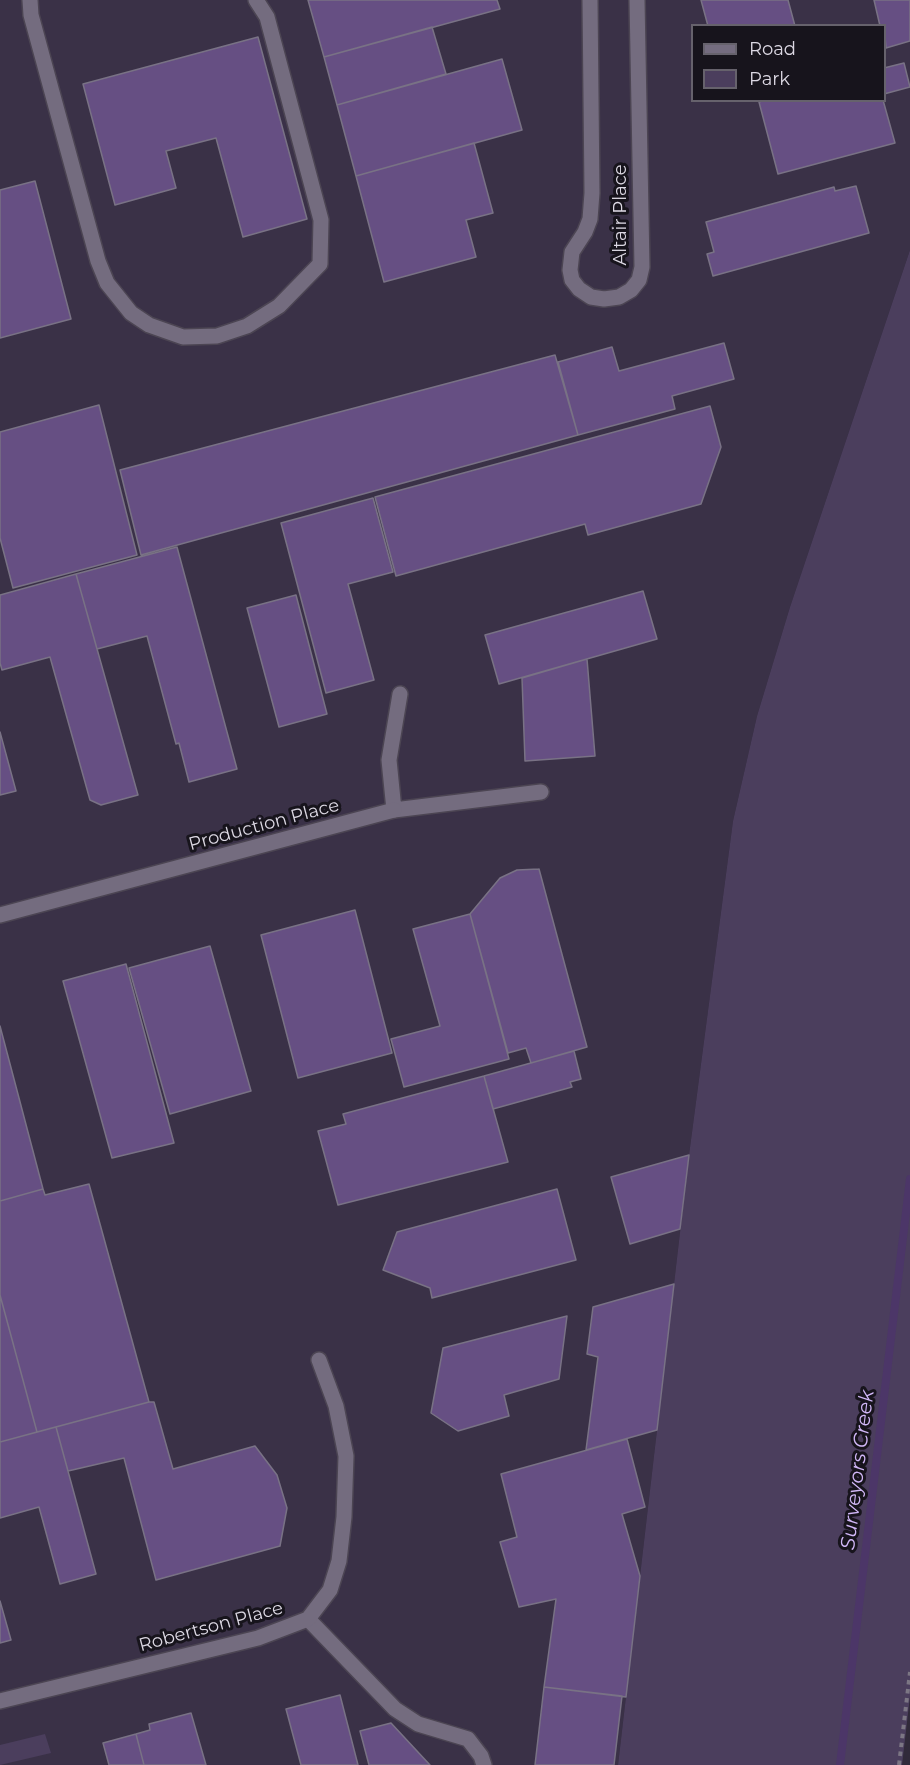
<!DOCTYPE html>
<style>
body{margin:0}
#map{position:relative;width:910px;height:1765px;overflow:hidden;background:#312a3a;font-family:Montserrat,sans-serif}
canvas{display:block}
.legend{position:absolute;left:691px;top:24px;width:195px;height:78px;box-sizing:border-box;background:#17141c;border:2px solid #66626c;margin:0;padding:8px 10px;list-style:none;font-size:18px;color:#dcd8e3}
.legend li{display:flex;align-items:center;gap:12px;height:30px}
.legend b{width:30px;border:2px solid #66626c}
</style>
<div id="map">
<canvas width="910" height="1765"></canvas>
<ul class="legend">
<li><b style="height:8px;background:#746c7f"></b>Road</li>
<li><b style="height:16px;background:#4b3e5d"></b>Park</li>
</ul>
</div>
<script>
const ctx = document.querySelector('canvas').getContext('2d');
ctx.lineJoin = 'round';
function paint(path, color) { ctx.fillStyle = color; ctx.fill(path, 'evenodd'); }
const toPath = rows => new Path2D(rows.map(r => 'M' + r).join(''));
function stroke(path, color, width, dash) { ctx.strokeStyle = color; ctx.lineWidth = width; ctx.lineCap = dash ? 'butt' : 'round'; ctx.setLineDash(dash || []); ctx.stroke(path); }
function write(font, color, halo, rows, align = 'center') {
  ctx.font = font + ' Montserrat,sans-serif'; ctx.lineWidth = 6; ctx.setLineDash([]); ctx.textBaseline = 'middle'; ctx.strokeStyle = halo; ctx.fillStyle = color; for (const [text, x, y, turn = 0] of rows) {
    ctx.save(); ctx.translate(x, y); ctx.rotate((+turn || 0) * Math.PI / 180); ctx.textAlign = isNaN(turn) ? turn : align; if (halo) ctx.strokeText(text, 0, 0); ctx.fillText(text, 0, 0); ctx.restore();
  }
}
paint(toPath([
 [0,0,910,0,910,250,790,607,757,716,733,821,689,1155,618,1765,0,1765],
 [692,26,884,26,884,100,692,100]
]), '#3a3147');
paint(toPath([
 [910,250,910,1696,902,1765,618,1765,689,1155,733,821,757,716,790,607],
 [45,1734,51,1753,0,1765,0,1745]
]), '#4b3e5d');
stroke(toPath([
 [840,1765,910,1179]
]), '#4c3668', 8);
const building = toPath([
 [308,0,497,0,500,9,324,57,308,0],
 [701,0,788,0,795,26,708,26,701,0],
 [874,0,910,0,910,41,886,48,884,26,880,26,874,0],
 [432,27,446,74,337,105,324,57,432,27],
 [258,37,307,219,243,237,216,138,166,151,176,188,115,205,83,84,258,37],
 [502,59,522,130,356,176,337,105,502,59],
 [904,63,910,87,884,94,884,68,904,63],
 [765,100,883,100,895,143,778,174,759,102,765,100],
 [474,143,493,213,466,220,476,257,384,282,356,176,474,143],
 [35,181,71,319,0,338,0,190,35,181],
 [856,186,869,233,713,276,707,254,714,252,706,222,834,187,835,191,856,186],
 [724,343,734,379,672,396,675,409,578,435,558,362,612,347,619,371,724,343],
 [555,355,578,435,141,555,120,470,555,355],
 [99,405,137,555,13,588,0,538,0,432,99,405],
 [710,406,721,447,701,504,588,535,585,524,396,576,375,497,710,406],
 [373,498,393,572,348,584,374,680,326,693,281,523,373,498],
 [177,547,237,769,189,782,179,743,176,744,147,636,97,649,76,574,177,547],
 [76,574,138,795,101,805,90,800,50,657,2,670,0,663,0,595,76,574],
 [643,591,657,639,499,684,485,635,643,591],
 [296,595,327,714,279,727,247,608,296,595],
 [587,659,595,756,525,761,522,678,587,659],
 [0,732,16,791,0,795,0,732],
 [539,869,587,1047,531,1063,526,1048,508,1053,470,914,500,878,517,870,539,869],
 [355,910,392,1053,298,1078,261,935,355,910],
 [470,914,509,1059,404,1087,391,1039,440,1026,413,929,470,914],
 [210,946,251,1091,170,1114,129,968,210,946],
 [126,964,174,1143,112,1158,63,981,126,964],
 [0,1026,43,1189,0,1201,0,1026],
 [574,1051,581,1079,570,1082,572,1087,493,1109,484,1076,574,1051],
 [484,1076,508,1162,338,1205,318,1131,346,1124,343,1114,484,1076],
 [689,1155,680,1229,630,1244,611,1177,689,1155],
 [89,1184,149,1402,37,1432,0,1295,0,1201,43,1189,45,1195,89,1184],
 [557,1189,576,1260,432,1298,430,1288,383,1270,397,1232,557,1189],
 [674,1284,657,1430,586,1450,598,1357,587,1354,593,1307,674,1284],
 [0,1295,37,1432,0,1442,0,1295],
 [567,1316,559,1379,504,1395,509,1416,458,1431,431,1413,443,1348,567,1316],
 [149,1402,154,1402,173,1469,255,1446,277,1475,287,1508,280,1546,156,1580,124,1458,68,1471,56,1427,149,1402],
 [56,1427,96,1574,60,1584,39,1507,0,1518,0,1442,56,1427],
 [627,1439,645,1507,622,1514,640,1576,626,1697,544,1687,556,1599,519,1607,500,1542,517,1537,501,1474,627,1439],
 [0,1601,11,1640,0,1643,0,1601],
 [544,1687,622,1696,614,1765,535,1765,544,1687],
 [340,1695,358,1765,301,1765,286,1709,340,1695],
 [191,1713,206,1765,144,1765,136,1734,150,1730,149,1724,191,1713],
 [391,1723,430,1765,369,1765,360,1731,391,1723],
 [136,1734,144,1765,109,1765,103,1743,136,1734]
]);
paint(building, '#664f83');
stroke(building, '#797285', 1.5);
const lane = toPath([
 [30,0,31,15,98,261,107,283,131,313,149,325,183,337,217,336,247,326,279,306,320,264,321,220,267,17,256,0],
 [400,694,389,760,394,810,541,792],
 [308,1619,395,1709,418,1724,468,1739,481,1756,484,1765]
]);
const street = toPath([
 [590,0,592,193,590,219,585,232,572,252,570,270,572,280,579,289,591,297,604,299,619,297,631,290,639,280,642,267,637,0],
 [0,915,394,810],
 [0,1701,258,1638,308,1619,330,1590,339,1561,344,1517,346,1456,336,1406,319,1360]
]);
stroke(lane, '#4c4553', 18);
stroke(street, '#4c4553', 18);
stroke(toPath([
 [899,1765,910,1672]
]), '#7c7684', 4, [4.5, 4.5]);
stroke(lane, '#746c7f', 15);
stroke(street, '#746c7f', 15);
write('18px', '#dcd8e3', '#17141c', [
 ["Altair Place",621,215,-90],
 ["Production Place",264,825,-15],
 ["Robertson Place",211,1627,-15]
]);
write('italic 20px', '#d1b7f7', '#17141c', [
 ["Surveyors Creek",858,1470,-83]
]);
</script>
